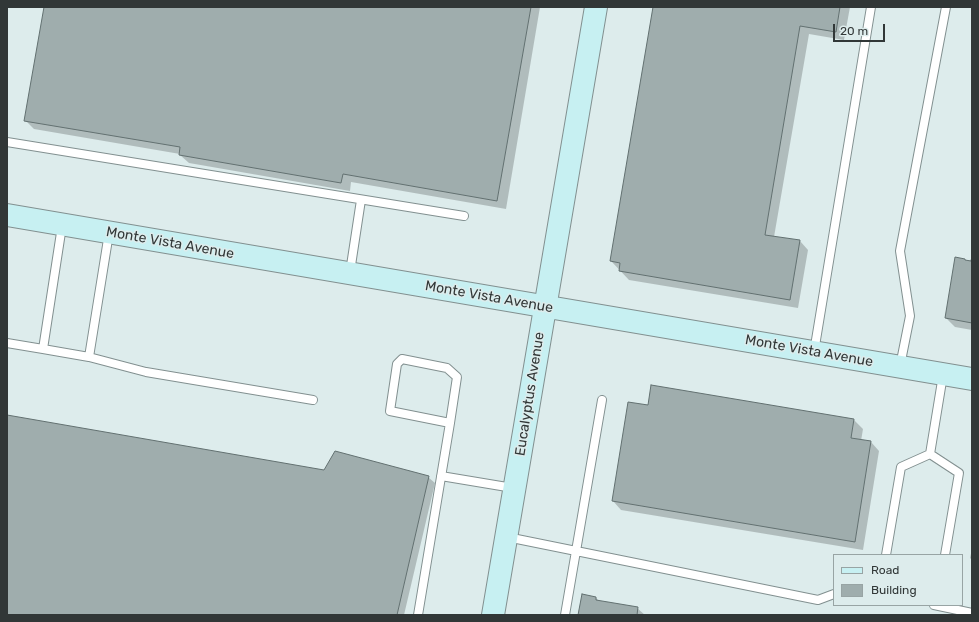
<!DOCTYPE html>
<style>
body{margin:0}
#map{position:relative;width:979px;height:622px;overflow:hidden;background:#ddecec;font-family:Rubik,sans-serif}
canvas{display:block}
.frame{position:absolute;inset:0;border:8px solid #313737;pointer-events:none}
.legend{position:absolute;left:833px;top:554px;width:130px;height:52px;box-sizing:border-box;background:#ddecec;border:1px solid #98a4a4;margin:0;padding:5px 7px;list-style:none;font-size:12px;color:#313737}
.legend li{display:flex;align-items:center;gap:8px;height:20px}
.legend b{width:20px;border:1px solid #98a4a4}
.scale{position:absolute;left:833px;top:24px;width:52px;height:18px;box-sizing:border-box;border:2px solid #313737;border-top:0;padding-left:5px;font-size:12px;line-height:14px;white-space:nowrap;color:#313737;-webkit-text-stroke:3px #ddecec;paint-order:stroke}
</style>
<div id="map">
<canvas width="979" height="622"></canvas>
<div class="frame"></div>
<ul class="legend">
<li><b style="height:5px;background:#c7f0f2"></b>Road</li>
<li><b style="height:11px;background:#9fadad"></b>Building</li>
</ul>
<div class="scale">20 m</div>
</div>
<script>
const ctx = document.querySelector('canvas').getContext('2d');
ctx.lineJoin = 'round';
function paint(path, color) { ctx.fillStyle = color; ctx.fill(path, 'evenodd'); }
const toPath = rows => new Path2D(rows.map(r => 'M' + r).join(''));
function stroke(path, color, width, dash) { ctx.strokeStyle = color; ctx.lineWidth = width; ctx.lineCap = dash ? 'butt' : 'round'; ctx.setLineDash(dash || []); ctx.stroke(path); }
function write(font, color, halo, rows, align = 'center') {
  ctx.font = font + ' Rubik,sans-serif'; ctx.lineWidth = 3; ctx.setLineDash([]); ctx.textBaseline = 'middle'; ctx.strokeStyle = halo; ctx.fillStyle = color; for (const [text, x, y, turn = 0] of rows) {
    ctx.save(); ctx.translate(x, y); ctx.rotate((+turn || 0) * Math.PI / 180); ctx.textAlign = isNaN(turn) ? turn : align; if (halo) ctx.strokeText(text, 0, 0); ctx.fillText(text, 0, 0); ctx.restore();
  }
}
paint(toPath([
 [45,7,540,7,506,209,351,182,350,191,189,163,180,155,180,154,34,129,25,120],
 [654,7,850,7,844,40,809,34,774,237,800,241,808,250,798,308,629,280,611,261],
 [966,261,972,262,972,330,955,327,946,318],
 [652,386,854,420,863,429,861,441,871,442,879,451,863,550,621,510,613,501,648,406],
 [7,416,324,471,428,477,435,483,404,615,7,615],
 [972,549,972,560,970,558],
 [596,598,600,602,637,608,645,615,579,615]
]), '#0003');
const building = toPath([
 [44,7,531,7,497,201,343,174,341,183,179,155,180,147,24,121,44,7],
 [653,7,840,7,836,32,800,26,765,235,800,240,790,300,619,271,620,263,610,261,653,7],
 [972,256,972,323,945,318,955,257,965,259,965,260,971,261,972,256],
 [651,385,854,419,851,438,871,441,855,542,612,501,628,402,648,405,651,385],
 [7,415,324,470,335,451,429,476,397,615,7,615,7,415],
 [582,594,596,597,596,600,638,607,637,615,578,615,582,594]
]);
paint(building, '#9fadad');
stroke(building, '#627070', 1);
const lane = toPath([
 [7,142,464,216],
 [62,226,43,349,89,357,109,233],
 [350,272,361,200],
 [7,343,43,349],
 [814,352,871,7],
 [89,357,146,372,313,400],
 [900,366,910,316,900,251,946,7],
 [943,375,930,454,959,473,945,555],
 [441,476,513,488],
 [507,537,818,600,834,594],
 [886,555,901,467,930,454],
 [934,605,972,613],
 [418,615,450,423,457,377,447,368,402,359,397,364,390,411,450,423],
 [565,615,602,400]
]);
const secondary = toPath([
 [7,215,972,379],
 [493,615,596,7]
]);
stroke(lane, '#829090', 10);
stroke(secondary, '#829090', 24);
stroke(lane, '#fff', 8);
stroke(secondary, '#c7f0f2', 22);
write('14px', '#313737', '#ddecec', [
 ["Monte Vista Avenue",170,243,10],
 ["Monte Vista Avenue",489,297,10],
 ["Monte Vista Avenue",809,351,10],
 ["Eucalyptus Avenue",530,394,-81]
]);
</script>
